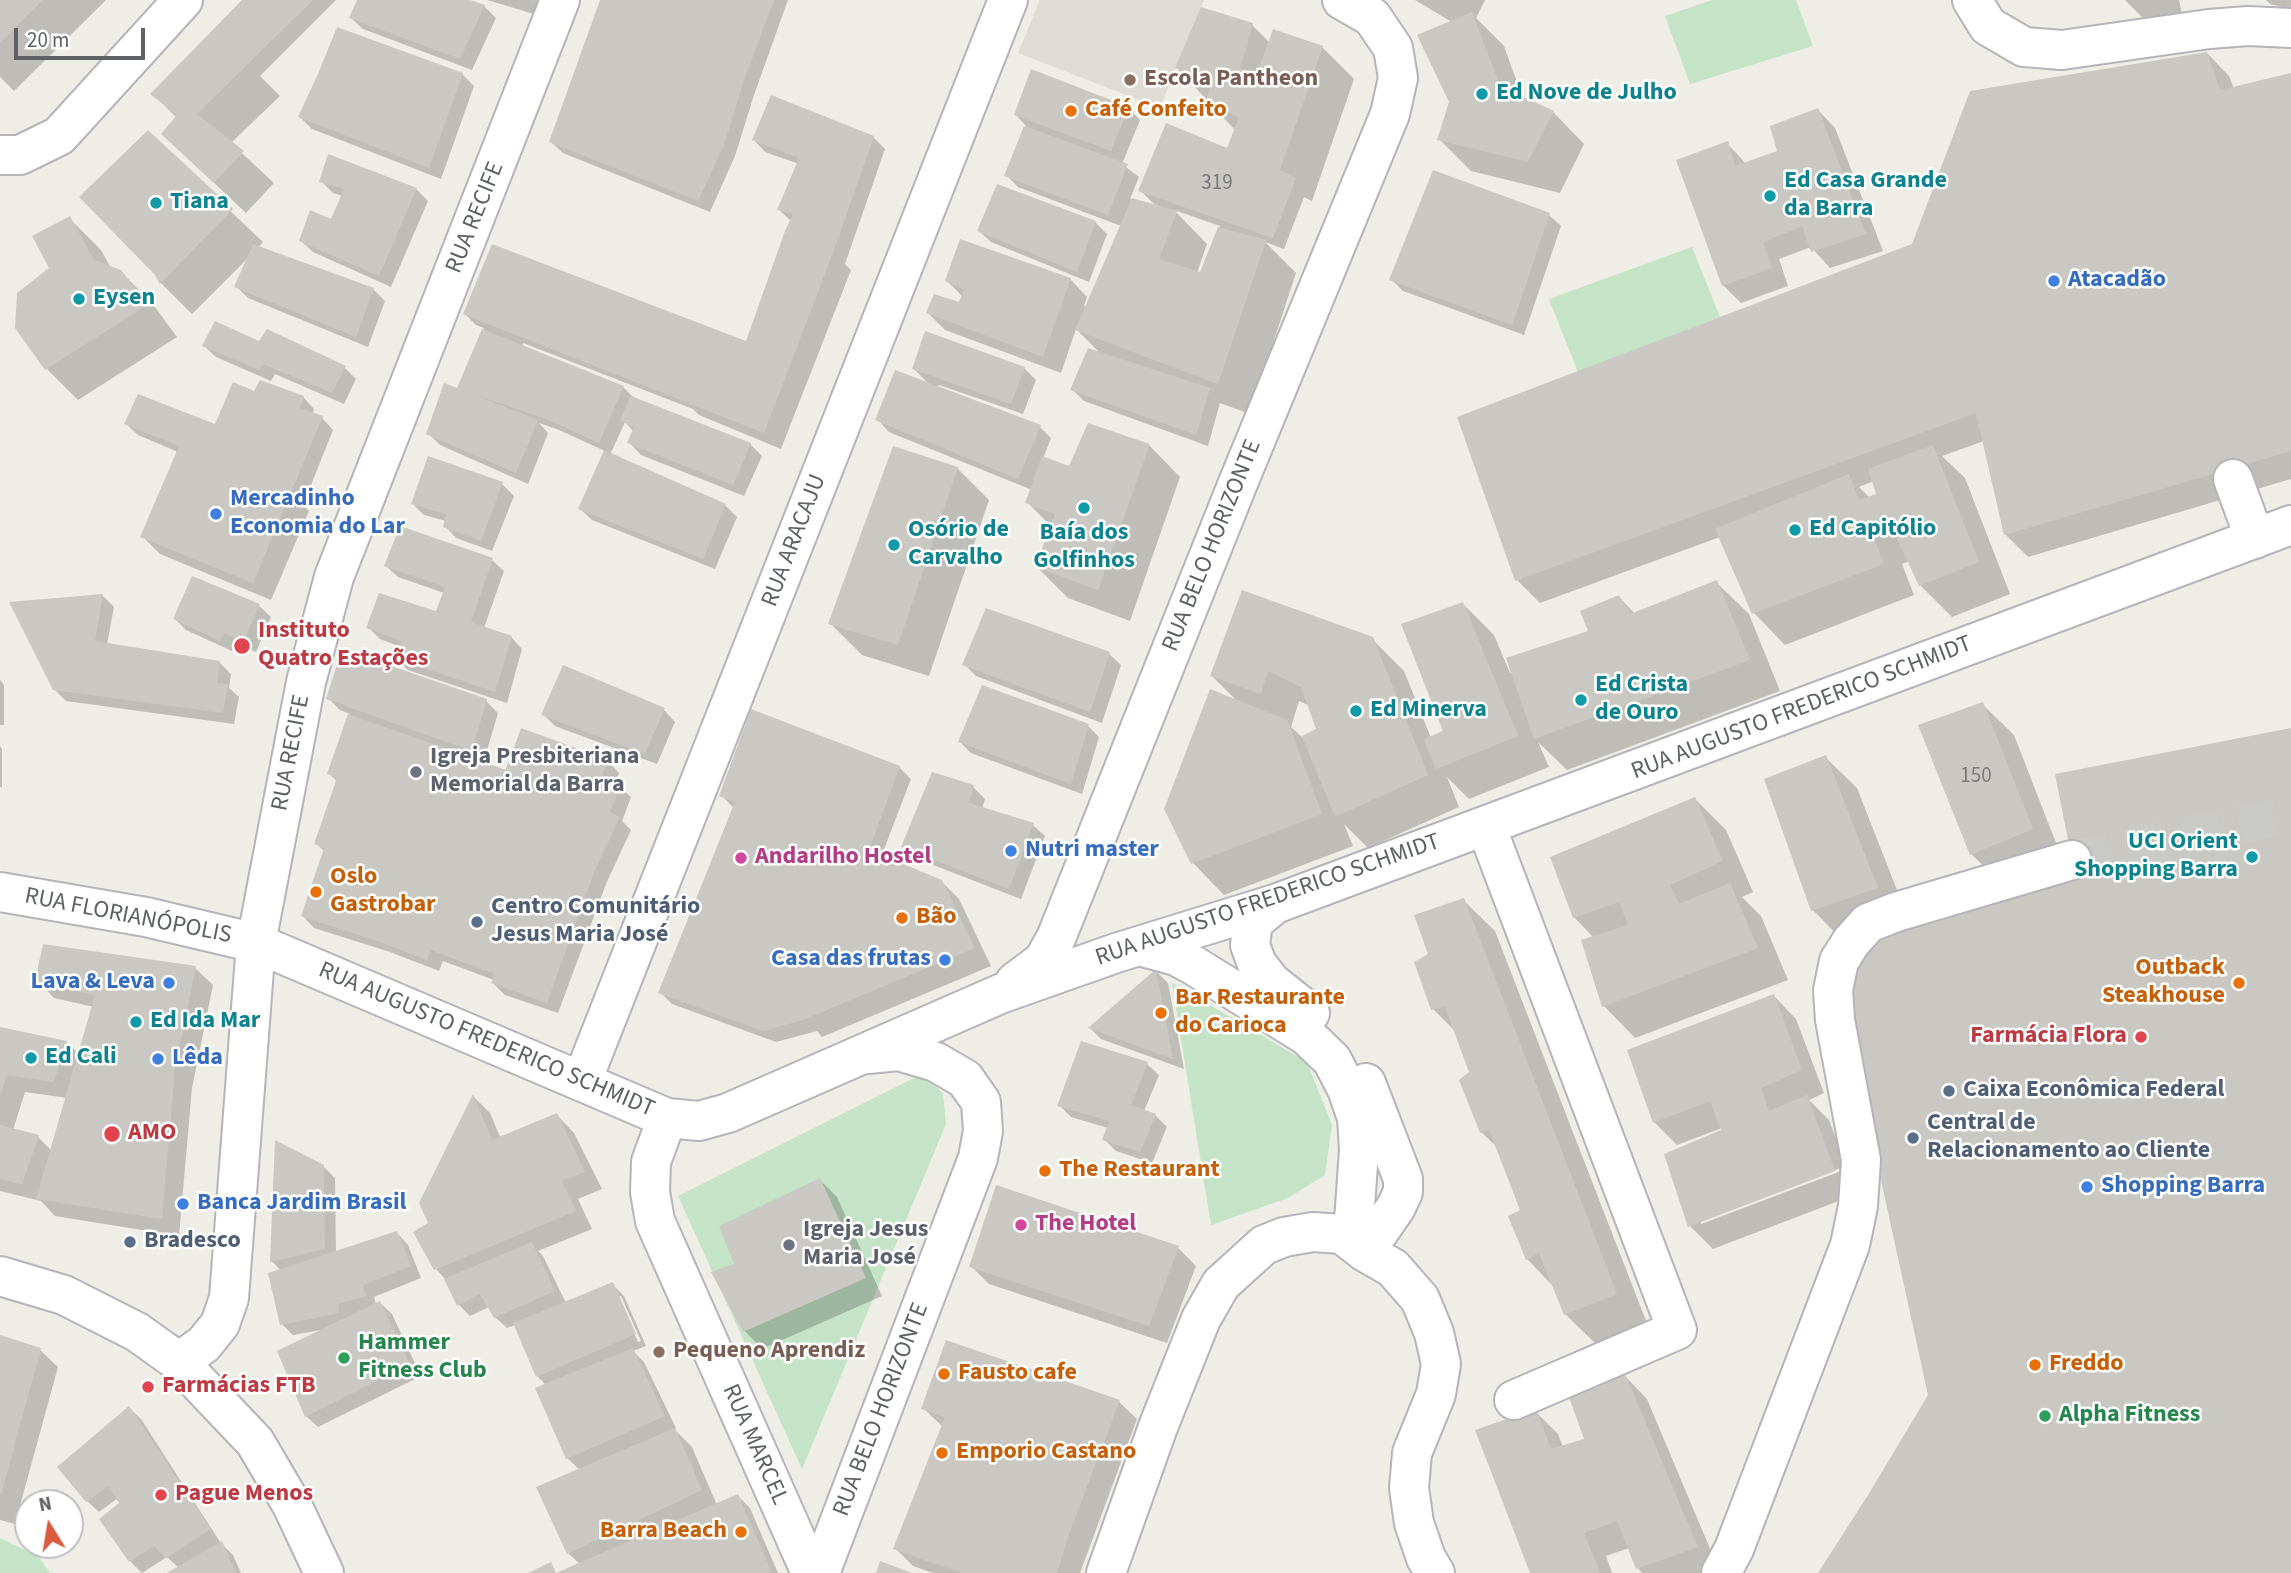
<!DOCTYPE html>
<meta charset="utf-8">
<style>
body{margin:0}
#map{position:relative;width:2291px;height:1573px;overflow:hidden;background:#eeede6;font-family:"Source Sans 3",sans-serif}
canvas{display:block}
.north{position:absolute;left:14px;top:1489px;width:70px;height:70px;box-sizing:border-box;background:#fff;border:2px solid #bebfc1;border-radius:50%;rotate:349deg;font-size:19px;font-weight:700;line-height:28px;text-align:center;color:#5d6065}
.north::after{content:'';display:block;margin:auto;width:24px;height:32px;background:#db5a3f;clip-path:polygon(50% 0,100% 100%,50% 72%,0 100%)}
.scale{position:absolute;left:14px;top:28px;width:131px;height:32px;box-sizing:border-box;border:4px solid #5d6065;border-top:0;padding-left:9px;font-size:21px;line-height:24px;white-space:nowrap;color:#5d6065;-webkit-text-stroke:5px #fff;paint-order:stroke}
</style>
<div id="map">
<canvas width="2291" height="1573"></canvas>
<div class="north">N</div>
<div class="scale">20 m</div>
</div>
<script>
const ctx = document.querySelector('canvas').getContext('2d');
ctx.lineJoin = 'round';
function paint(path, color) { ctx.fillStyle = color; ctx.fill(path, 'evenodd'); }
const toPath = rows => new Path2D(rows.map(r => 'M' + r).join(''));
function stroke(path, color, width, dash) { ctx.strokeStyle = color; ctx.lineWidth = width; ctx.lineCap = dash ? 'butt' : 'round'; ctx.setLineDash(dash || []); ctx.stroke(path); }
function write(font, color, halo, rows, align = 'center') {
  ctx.font = font + ' "Source Sans 3",sans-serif'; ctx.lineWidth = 5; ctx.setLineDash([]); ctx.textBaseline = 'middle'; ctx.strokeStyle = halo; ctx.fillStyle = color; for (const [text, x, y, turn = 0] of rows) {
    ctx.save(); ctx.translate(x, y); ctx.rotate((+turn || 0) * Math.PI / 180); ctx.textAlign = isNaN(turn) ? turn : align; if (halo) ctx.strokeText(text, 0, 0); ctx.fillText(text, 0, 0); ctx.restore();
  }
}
paint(toPath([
 [1040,0,1204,0,1160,108,1018,53]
]), '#dedcd4');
paint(toPath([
 [1712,0,1796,0,1813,46,1690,84,1665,16],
 [1692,247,1720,317,1578,372,1549,299],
 [1172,983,1307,1062,1332,1125,1325,1175,1288,1198,1211,1225],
 [924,1073,943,1094,946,1124,802,1469,678,1196],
 [0,1538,39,1557,50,1573,0,1573]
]), '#c5e4c7');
paint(toPath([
 [0,0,106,0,14,91,0,77],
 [245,0,336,0,260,76,280,96,231,143,274,183,246,213,195,165,177,118,153,94],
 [359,0,465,0,484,6,496,18,472,70,363,29,351,18],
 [487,0,539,0,534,14],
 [602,0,788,0,754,95,735,156,710,212,563,153,551,142],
 [1415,0,1485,0,1476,18,1504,46,1523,99,1553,112,1584,144,1560,193,1471,171,1439,139,1451,102,1452,22],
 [2125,0,2179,0,2182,14,2145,20],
 [2266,0,2291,0,2291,9,2270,4],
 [1252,25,1270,43,1322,47,1354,79,1312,201,1304,197,1284,249,1265,242,1296,273,1250,414,1220,403,1208,446,1084,401,1072,389,1102,355,1076,329,1061,373,945,330,928,313,960,304,963,297,947,281,1070,279,1087,297,1084,306,1086,307,1121,226,1018,187,1007,176,1026,126,1016,115,1128,108,1140,120,1122,164,1139,177,1130,199,1156,206,1140,190,1235,153,1235,130,1177,68],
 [1174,210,1220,226,1201,274,1197,273,1207,244],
 [2207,53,2229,76,2234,89,2291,75,2291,479,2028,557,2005,534,1984,441,1942,456,1965,478,2010,594,1952,617,1920,585,1909,561,1902,564,1914,595,1785,645,1754,613,1720,537,1540,603,1517,580,1459,418,1914,245],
 [1874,481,1879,495,1870,498,1859,487],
 [462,74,474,86,441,179,312,129,300,117],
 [1818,110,1835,128,1883,251,1830,268,1811,247,1779,259,1788,286,1741,303,1723,285,1727,143,1746,164,1779,152],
 [148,133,263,242,258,248,373,289,385,301,368,347,248,298,236,286,249,257,192,314,161,283],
 [873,137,885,149,845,264,851,270,781,449,699,415,693,409,523,343,522,347,623,387,635,399,750,444,762,456,744,496,641,455,630,443,634,432,625,422,610,455,725,505,737,517,715,569,592,520,580,509,605,451,559,430,539,423,548,433,528,484,440,445,428,433,458,390,484,328,476,325,465,314,747,344,792,222,779,210,799,164,765,152,754,140],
 [321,181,416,189,428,201,391,287,313,252,301,241,332,222,343,196,333,193],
 [1549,215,1561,226,1524,335,1403,291,1391,279],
 [69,218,101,250,111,268,120,271,152,303,177,337,78,400,47,369,51,269],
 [1095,222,1107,234,1089,282,991,242,979,231],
 [260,343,345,368,356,379,344,404,275,374,271,381,216,357,204,346],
 [1024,368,1036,380,1023,414,939,385,937,388,1040,427,1051,438,1043,459,1070,468,1149,445,1180,477,1130,621,1068,598,1037,567,1052,527,1027,502,1032,490,889,432,878,420,930,385,914,369],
 [303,397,314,409,313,413,322,418,333,430,303,505,309,511,271,600,160,554,142,536,178,452,138,435,126,424,216,426],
 [429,458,502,484,514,496,492,551,456,538,445,526,446,521,424,515,413,504],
 [957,468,989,500,929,676,862,655,830,623],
 [492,560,504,571,484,628,511,637,522,649,507,703,408,670,396,658,401,647,380,639,368,627,437,613,444,593,398,577,386,566],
 [1717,583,1749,614,1780,691,1567,770,1538,742,1549,767,1469,799,1447,777,1459,807,1368,848,1344,824,1353,846,1224,895,1193,863,1239,703,1212,676,1372,639,1404,671,1431,738,1445,732,1463,604,1494,635,1510,673,1591,632,1619,597,1635,614],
 [1299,701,1310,706,1318,730,1303,738,1291,727],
 [103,596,114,607,107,645,219,662,231,674,229,688,239,697,234,724,66,701,54,689,11,604],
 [259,606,271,617,256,652,237,644,232,651,186,630,175,619],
 [1109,654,1121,665,1102,723,976,676,964,664],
 [0,680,4,685,4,725,0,725],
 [328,698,486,701,498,713,483,764,505,771,522,730,608,761,619,773,615,783,631,797,622,821,631,830,606,884,558,1013,505,995,493,983,494,980,443,961,439,971,390,952,314,928,303,916,325,852,316,843,338,782,329,774,350,714,340,710],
 [1982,704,2014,735,2063,861,2003,885,1971,854],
 [664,710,675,722,657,764,555,726,543,714],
 [1088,726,1099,737,1082,794,971,753,960,742],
 [2291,729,2291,1573,1820,1573,1869,1496,1930,1395,1844,942,1813,910,1825,757,1857,788,1908,918,2078,879],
 [0,746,2,749,2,787,0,787],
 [899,767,911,779,881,857,941,881,959,899,991,966,822,1037,817,1031,776,1042,672,1004,660,992,733,807,721,795],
 [973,787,985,799,982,809,1033,825,1045,836,1021,899,915,858,903,846],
 [1695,799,1726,830,1753,892,1742,897,1761,916,1788,980,1635,1038,1604,1006,1594,938,1574,917],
 [1463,900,1495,931,1648,1326,1597,1345,1565,1314,1554,1287,1527,1259,1522,1211,1498,1148,1481,1132,1472,1073,1457,1033,1433,1009,1431,955],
 [195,968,213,985,192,1088,179,1236,55,1216,41,1201,0,1191,0,1028,66,1042,80,1055,94,1007,54,998,37,980],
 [25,1092,67,1098,52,1151,38,1137,13,1130],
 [1156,971,1168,983,1184,1069,1101,1039,1090,1028],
 [1774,996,1796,1019,1824,1093,1809,1100,1829,1120,1857,1194,1713,1249,1690,1226,1723,1131,1722,1128,1677,1145,1654,1122],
 [1843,1167,1844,1170,1701,1224,1701,1221],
 [1147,1064,1159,1075,1144,1111,1155,1115,1167,1127,1152,1163,1116,1151,1104,1139,1108,1128,1071,1117,1059,1105],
 [474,1097,490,1113,501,1139,557,1115,574,1133,602,1189,578,1199,592,1229,538,1251,543,1256,566,1303,612,1284,624,1296,646,1346,633,1351,644,1362,676,1428,674,1429,692,1447,717,1505,738,1496,750,1508,778,1573,560,1573,580,1564,568,1553,580,1470,567,1458,546,1385,537,1376,515,1325,507,1328,495,1317,489,1307,470,1316,459,1305,446,1280,436,1269,430,1224],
 [617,1296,621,1296,641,1341,638,1342],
 [323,1166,335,1178,336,1253,397,1233,408,1245,421,1278,374,1297,376,1305,380,1303,392,1314,421,1376,318,1427,306,1416,321,1330,293,1335,282,1324,281,1271,272,1261],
 [820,1180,837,1197,882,1296,762,1349,745,1331,736,1265],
 [997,1187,1178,1248,1196,1266,1167,1343,989,1284,971,1266],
 [0,1337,40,1350,58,1367,15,1524,0,1520],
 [1625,1376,1647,1399,1719,1570,1711,1573,1642,1573,1638,1568,1629,1548,1606,1556,1612,1573,1532,1573,1535,1411,1558,1434,1563,1447,1586,1440],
 [1119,1402,1137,1419,1080,1573,933,1573,913,1566,895,1548,943,1427,923,1408],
 [129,1408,141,1419,220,1542,233,1555,241,1573,171,1573,179,1568,167,1557,142,1573,130,1561,121,1504,118,1498,99,1512,87,1501]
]), '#0003');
paint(toPath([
 [0,0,43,0,0,42],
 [242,0,313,0,197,114,244,151,214,183,161,134,177,115,150,94],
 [357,0,470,0,485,5,460,59,349,18],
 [600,0,774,0,743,83,724,145,698,201,549,142],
 [1201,7,1253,23,1240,68,1256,76,1273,29,1323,46,1280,170,1296,178,1273,238,1138,191,1166,123,1227,148,1239,117,1206,103,1211,80,1175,68],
 [1472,12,1500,86,1554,111,1528,162,1437,140,1449,102,1417,35],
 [337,27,463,73,429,168,298,117,318,74],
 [2207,52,2220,90,2291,73,2291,451,2004,535,1976,413,1515,581,1457,417,1912,244,1970,91],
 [1031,69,1129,107,1111,151,1014,115],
 [771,95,874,136,834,250,764,433,463,314,492,244,746,341,785,231,793,214,777,210,799,158,752,140],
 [1818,108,1866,234,1811,252,1802,226,1763,242,1772,268,1722,286,1676,160,1728,141,1735,166,1777,151,1770,126],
 [1024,126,1128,164,1108,215,1004,176],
 [148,130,233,209,160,284,154,274,79,197],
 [328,154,417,188,379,276,299,241,310,210,331,219,344,189,319,182],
 [1433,170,1550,213,1512,325,1389,280],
 [997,184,1096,221,1077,272,977,231],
 [1132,198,1177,211,1159,259,1200,272,1218,227,1266,240,1218,384,1075,330],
 [70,216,94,260,121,270,147,305,45,370,15,328,17,293,49,268,32,236],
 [960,239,1071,278,1043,357,926,313,934,294,959,302,964,290,945,281],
 [253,244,374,288,356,337,234,287],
 [215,321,259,341,267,329,346,366,332,393,263,364,259,370,202,346],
 [482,329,624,386,599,443,546,419,473,394,538,420,516,473,426,434,444,383,457,388],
 [925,331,1025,367,1011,404,912,369],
 [1088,348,1210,388,1196,435,1070,390],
 [895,370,1041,425,1018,479,875,420],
 [260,380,304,396,300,408,323,416,253,583,140,537,179,446,124,424,138,394,215,424,233,382,254,391],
 [631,396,751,443,733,485,627,443,634,427,620,420],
 [1088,423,1150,444,1098,590,1035,567,1055,514,1025,503,1042,456,1069,466],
 [1933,445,1979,562,1919,586,1890,524,1872,532,1884,564,1752,614,1715,529,1849,474,1859,500,1876,494,1868,469],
 [893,446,958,467,898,645,828,624],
 [604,450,726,504,703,559,578,509],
 [428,456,503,482,481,541,443,527,446,514,411,504],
 [400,526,493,558,471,622,512,636,495,692,394,658,401,641,366,628,379,593,436,611,445,587,384,566],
 [192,576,260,604,244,641,225,633,220,641,173,619],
 [1717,580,1750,660,1534,739,1506,658,1588,631,1580,611,1619,595,1630,614],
 [1242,590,1373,637,1428,775,1335,817,1302,736,1316,729,1301,687,1268,671,1261,694,1210,676],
 [103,594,95,641,220,661,217,683,228,684,223,713,53,690,9,602],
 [1463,602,1518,736,1436,769,1424,739,1443,731,1401,624],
 [986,608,1110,652,1090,712,962,665],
 [342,649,487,699,472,751,326,699],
 [563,665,665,708,645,754,541,715],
 [982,685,1089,724,1071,784,958,742],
 [1210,689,1287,720,1322,814,1191,864,1164,809],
 [1983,702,2033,829,1970,855,1918,725],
 [751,709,900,766,869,850,942,880,975,948,803,1020,763,1031,658,993,735,802,719,796],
 [348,714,506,770,521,728,609,760,602,775,621,784,610,812,620,817,594,872,547,1003,491,983,495,974,431,950,427,960,377,941,301,916,324,848,314,844,337,778,327,774],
 [2291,728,2291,1573,1818,1573,1868,1495,1928,1395,1837,979,1866,926,2072,860,2055,774],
 [1826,755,1878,888,1811,911,1764,779],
 [932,772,974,785,969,803,1034,823,1009,889,901,847],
 [1695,797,1723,861,1670,885,1679,904,1730,883,1758,948,1602,1007,1581,940,1628,925,1619,902,1573,918,1550,857],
 [1464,898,1617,1294,1564,1315,1539,1253,1526,1260,1508,1216,1520,1210,1489,1130,1480,1133,1459,1080,1469,1072,1445,1007,1431,1010,1414,962,1428,954,1414,915],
 [43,944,196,966,175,1069,162,1219,36,1199,95,995,35,981],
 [1156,969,1173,1059,1088,1028],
 [1774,994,1802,1070,1761,1088,1769,1111,1807,1095,1835,1171,1688,1227,1664,1154,1721,1130,1710,1101,1653,1123,1627,1050],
 [0,1027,67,1041,54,1082,7,1075,0,1097],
 [1081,1041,1148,1062,1131,1105,1156,1114,1140,1152,1102,1140,1109,1121,1057,1106],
 [473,1094,492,1140,557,1113,585,1172,562,1181,576,1211,434,1270,413,1232,428,1223,419,1203],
 [0,1125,39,1135,22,1184,0,1179],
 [275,1140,324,1165,325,1249,270,1262],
 [820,1178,866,1278,743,1332,711,1272,734,1264,719,1226],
 [996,1185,1179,1246,1149,1326,969,1267],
 [397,1231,411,1266,363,1285,366,1296,338,1304,339,1313,280,1325,268,1273],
 [532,1242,555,1291,494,1318,480,1294,457,1306,444,1279],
 [613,1282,636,1334,536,1377,513,1323],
 [380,1301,410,1364,305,1417,277,1351],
 [0,1335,41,1348,1,1495,0,1494],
 [946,1340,1120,1400,1069,1534,1057,1573,962,1573,893,1549,945,1417,921,1409],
 [633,1348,665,1416,566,1459,535,1388],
 [1625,1374,1698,1547,1636,1569,1617,1521,1584,1533,1600,1573,1530,1573,1475,1430,1536,1409,1551,1449,1584,1439,1569,1397],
 [129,1406,211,1529,166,1558,154,1546,129,1562,99,1519,119,1503,108,1486,86,1502,57,1467],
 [675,1428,702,1490,567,1554,536,1487],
 [738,1494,772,1573,528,1573,551,1562,556,1573],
 [222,1541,236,1573,167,1573],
 [880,1561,912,1573,876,1573]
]), '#cac8c2');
stroke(toPath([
 [2072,860,2291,814]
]), '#cacac6', 38, [38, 19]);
const minor = toPath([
 [1972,0,1988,26,2024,47,2062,50,2209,29,2248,26,2291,28],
 [0,155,20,155,59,136,183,0],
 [2233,479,2255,539],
 [1486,826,1677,1330,1514,1400],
 [0,892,146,917,256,943,667,1118,699,1121,728,1113,1000,994,1116,953,1275,904,2291,525],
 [1275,904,1253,922,1250,945,1257,964,1271,982,1310,1013],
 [1139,946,1176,956,1193,965,1307,1036,1332,1060,1347,1089,1357,1118,1359,1150,1354,1221,1365,1252],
 [1015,982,1043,961,1056,938,1238,483,1390,114,1398,78,1393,48,1372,17,1342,0],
 [582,1081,1008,0],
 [667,1118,651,1162,650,1192,655,1221,811,1573],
 [1365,1252,1396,1207,1403,1192,1403,1179,1366,1083],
 [0,1276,64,1295,137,1332,179,1362,255,1442,292,1505,324,1573],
 [179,1362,204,1344,220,1324,229,1298,256,943,306,682,334,577,560,0],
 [820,1573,978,1158,983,1131,981,1102,965,1079,936,1062,899,1051,868,1054],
 [1106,1573,1158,1427,1201,1319,1221,1284,1264,1245,1284,1237,1313,1232,1342,1234,1365,1252,1393,1268,1420,1299,1434,1333,1441,1364,1436,1394,1412,1453,1409,1488,1414,1523,1426,1558,1435,1573],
 [1721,1573,1734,1549,1850,1245,1858,1206,1861,1160,1835,1020,1833,990,1839,961,1851,942,1868,923,1896,912,2072,860]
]);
stroke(minor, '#b3b5b9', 42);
stroke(minor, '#fff', 38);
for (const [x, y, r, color] of [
 [1130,80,7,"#8d6e63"],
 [1482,94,7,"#0f9aa8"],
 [1071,111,7,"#e8710a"],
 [1770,196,7,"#0f9aa8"],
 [156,203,7,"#0f9aa8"],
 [2054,281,7,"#3f7fe0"],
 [79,299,7,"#0f9aa8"],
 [1084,508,7,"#0f9aa8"],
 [216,514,7,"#3f7fe0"],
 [1795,530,7,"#0f9aa8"],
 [894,545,7,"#0f9aa8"],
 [242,646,9,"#e0444e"],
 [1581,700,7,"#0f9aa8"],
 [1356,711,7,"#0f9aa8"],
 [416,772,7,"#6b7280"],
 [1011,851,7,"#3f7fe0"],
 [2252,857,7,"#0f9aa8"],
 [741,858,7,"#d1479c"],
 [316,892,7,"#e8710a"],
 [902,918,7,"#e8710a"],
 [477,922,7,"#5c6f8a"],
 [945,960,7,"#3f7fe0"],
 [169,983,7,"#3f7fe0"],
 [2239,983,7,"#e8710a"],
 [1161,1013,7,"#e8710a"],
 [136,1022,7,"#0f9aa8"],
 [2141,1037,7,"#e0444e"],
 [31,1058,7,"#0f9aa8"],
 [158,1059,7,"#3f7fe0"],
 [1949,1091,7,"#5c6f8a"],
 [112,1134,9,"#e0444e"],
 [1913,1138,7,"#5c6f8a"],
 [1045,1171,7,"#e8710a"],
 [2087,1187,7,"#3f7fe0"],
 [183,1204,7,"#3f7fe0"],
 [1021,1225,7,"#d1479c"],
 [130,1242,7,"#5c6f8a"],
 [789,1245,7,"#6b7280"],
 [659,1352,7,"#8d6e63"],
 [344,1358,7,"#2e9e5b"],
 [2035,1365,7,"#e8710a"],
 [944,1374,7,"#e8710a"],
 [148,1387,7,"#e0444e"],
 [2045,1416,7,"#2e9e5b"],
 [942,1453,7,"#e8710a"],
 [161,1495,7,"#e0444e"],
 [741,1532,7,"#e8710a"]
]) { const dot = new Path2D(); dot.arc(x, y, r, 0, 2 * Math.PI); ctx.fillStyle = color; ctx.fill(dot); stroke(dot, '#fff', 2.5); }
write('21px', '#787a7c', null, [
 ["319",1217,184],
 ["150",1976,777]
]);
write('bold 24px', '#785e54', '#fff', [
 ["Escola Pantheon",1144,80],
 ["Pequeno Aprendiz",673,1352]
], 'left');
write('bold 24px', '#0d838f', '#fff', [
 ["Ed Nove de Julho",1496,94],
 ["Ed Casa Grande",1784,182],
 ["da Barra",1784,210],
 ["Tiana",170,203],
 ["Eysen",93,299],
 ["Ed Capitólio",1809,530],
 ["Osório de",908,531],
 ["Carvalho",908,559],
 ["Baía dos",1084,534,"center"],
 ["Golfinhos",1084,562,"center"],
 ["Ed Crista",1595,686],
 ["de Ouro",1595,714],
 ["Ed Minerva",1370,711],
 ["UCI Orient",2238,843,"right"],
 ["Shopping Barra",2238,871,"right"],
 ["Ed Ida Mar",150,1022],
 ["Ed Cali",45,1058]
], 'left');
write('bold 24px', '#c56008', '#fff', [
 ["Café Confeito",1085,111],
 ["Oslo",330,878],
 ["Gastrobar",330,906],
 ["Bão",916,918],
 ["Outback",2225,969,"right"],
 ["Steakhouse",2225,997,"right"],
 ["Bar Restaurante",1175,999],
 ["do Carioca",1175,1027],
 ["The Restaurant",1059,1171],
 ["Freddo",2049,1365],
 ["Fausto cafe",958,1374],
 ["Emporio Castano",956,1453],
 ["Barra Beach",727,1532,"right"]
], 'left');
write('24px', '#5d6065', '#fff', [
 ["RUA RECIFE",476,218,-68],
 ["RUA ARACAJU",795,541,-69],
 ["RUA BELO HORIZONTE",1213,546,-68],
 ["RUA AUGUSTO FREDERICO SCHMIDT",1802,709,-21],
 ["RUA RECIFE",292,753,-79],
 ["RUA AUGUSTO FREDERICO SCHMIDT",1268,901,-19],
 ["RUA FLORIANÓPOLIS",128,917,11],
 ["RUA AUGUSTO FREDERICO SCHMIDT",486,1041,23],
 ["RUA BELO HORIZONTE",882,1410,-69],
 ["RUA MARCEL",754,1445,66]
]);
write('bold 24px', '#366cbe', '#fff', [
 ["Atacadão",2068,281],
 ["Mercadinho",230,500],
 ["Economia do Lar",230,528],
 ["Nutri master",1025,851],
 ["Casa das frutas",931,960,"right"],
 ["Lava & Leva",155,983,"right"],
 ["Lêda",172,1059],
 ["Shopping Barra",2101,1187],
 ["Banca Jardim Brasil",197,1204]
], 'left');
write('bold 24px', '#be3a42', '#fff', [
 ["Instituto",258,632],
 ["Quatro Estações",258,660],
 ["Farmácia Flora",2127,1037,"right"],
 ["AMO",128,1134],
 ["Farmácias FTB",162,1387],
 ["Pague Menos",175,1495]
], 'left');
write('bold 24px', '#5b616d', '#fff', [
 ["Igreja Presbiteriana",430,758],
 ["Memorial da Barra",430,786],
 ["Igreja Jesus",803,1231],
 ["Maria José",803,1259]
], 'left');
write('bold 24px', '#b23c85', '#fff', [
 ["Andarilho Hostel",755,858],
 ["The Hotel",1035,1225]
], 'left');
write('bold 24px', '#4e5e75', '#fff', [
 ["Centro Comunitário",491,908],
 ["Jesus Maria José",491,936],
 ["Caixa Econômica Federal",1963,1091],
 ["Central de",1927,1124],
 ["Relacionamento ao Cliente",1927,1152],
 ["Bradesco",144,1242]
], 'left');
write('bold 24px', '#27864d', '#fff', [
 ["Hammer",358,1344],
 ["Fitness Club",358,1372],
 ["Alpha Fitness",2059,1416]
], 'left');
</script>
